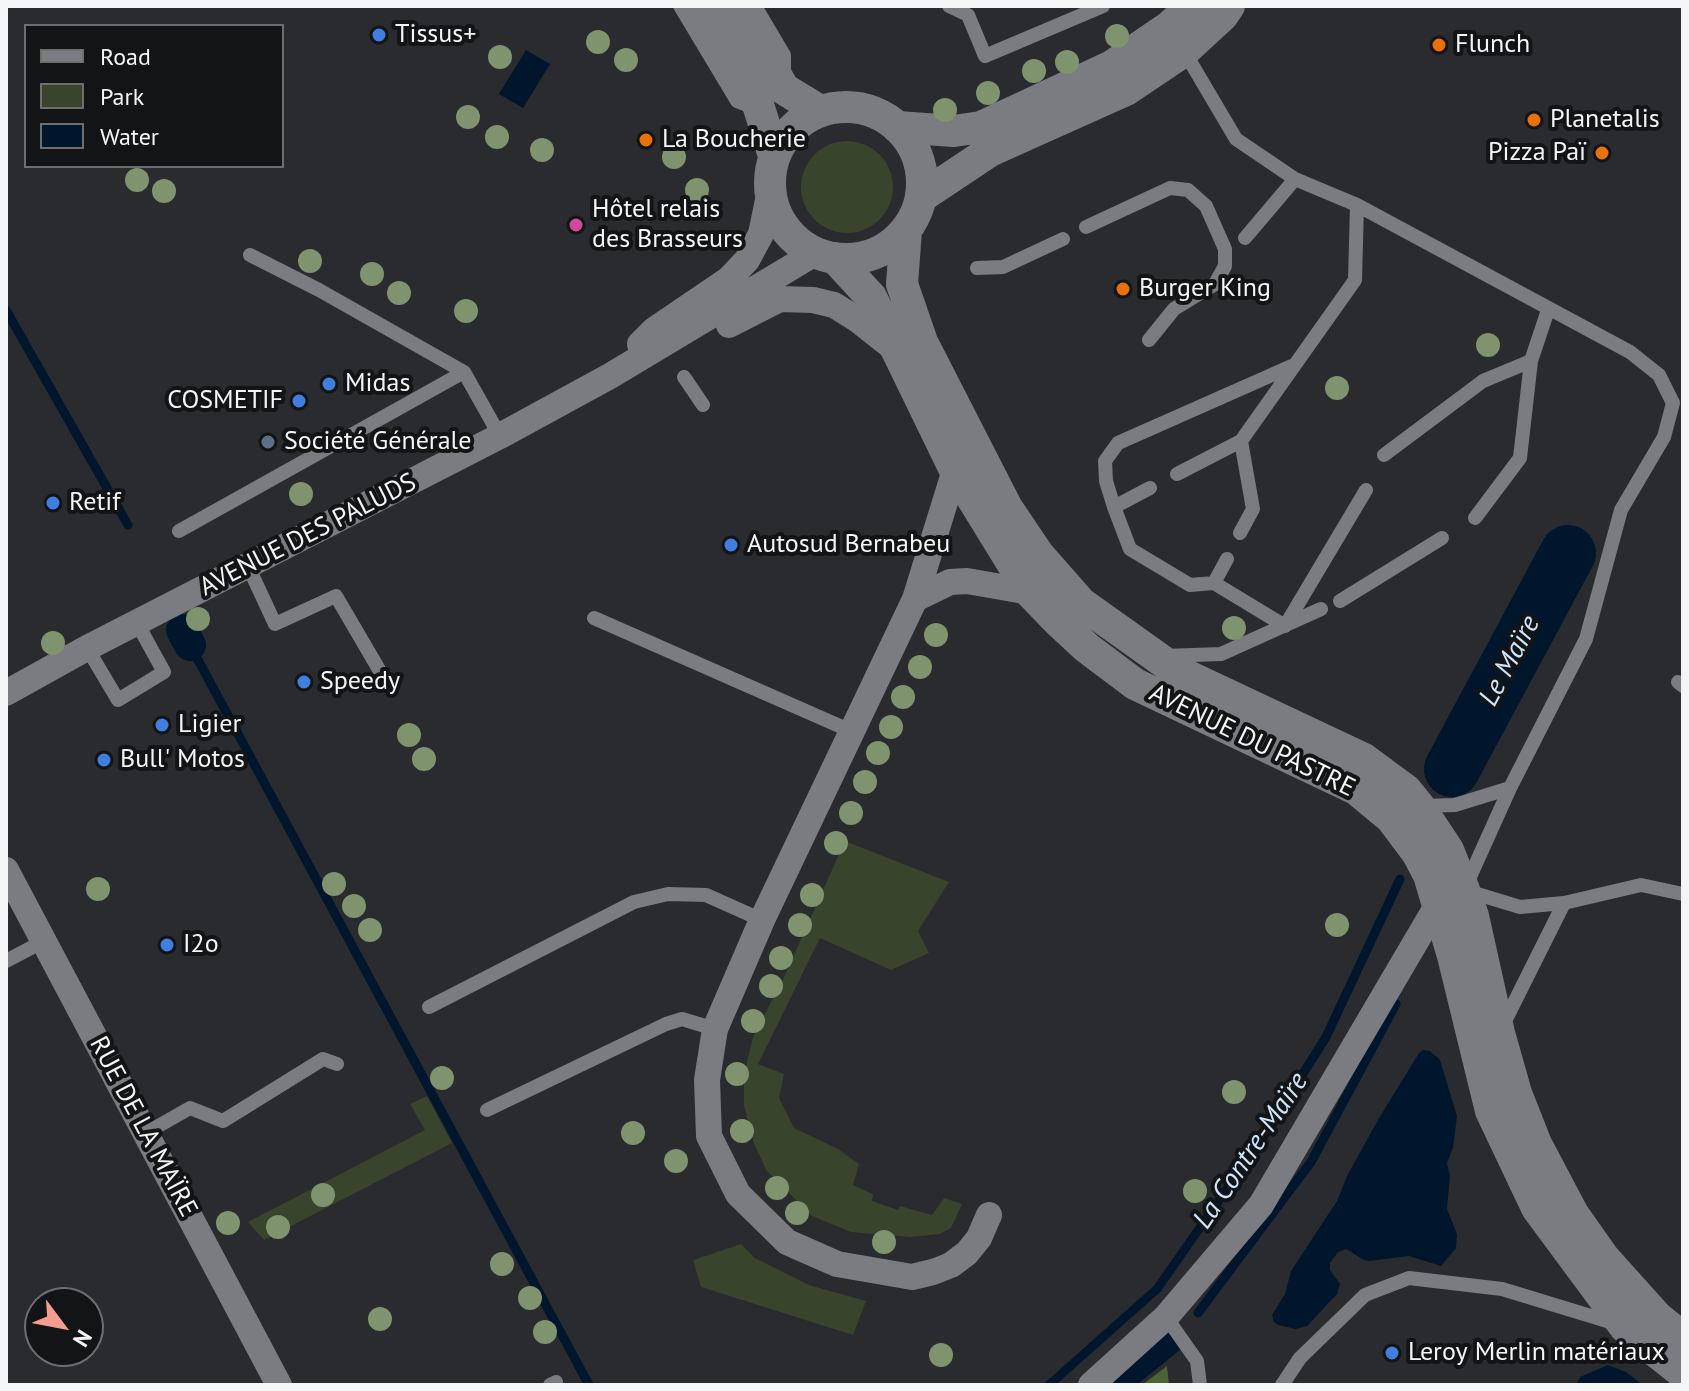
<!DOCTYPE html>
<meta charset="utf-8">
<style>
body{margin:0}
#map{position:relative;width:1689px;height:1391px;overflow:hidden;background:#292b2f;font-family:"PT Sans",sans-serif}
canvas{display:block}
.frame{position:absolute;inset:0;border:8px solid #f3f5f7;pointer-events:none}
.legend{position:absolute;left:24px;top:24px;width:260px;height:144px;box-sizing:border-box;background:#131415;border:2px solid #6d6e6f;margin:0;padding:10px 14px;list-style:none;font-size:24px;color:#f3f5f7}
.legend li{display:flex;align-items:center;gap:16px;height:40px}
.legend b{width:40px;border:2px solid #6d6e6f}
.north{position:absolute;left:24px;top:1287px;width:80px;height:80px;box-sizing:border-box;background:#131415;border:2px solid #6d6e6f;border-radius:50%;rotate:122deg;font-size:22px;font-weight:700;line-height:32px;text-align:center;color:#f3f5f7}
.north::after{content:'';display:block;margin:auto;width:28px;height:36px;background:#f59d90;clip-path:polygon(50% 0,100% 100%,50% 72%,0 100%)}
</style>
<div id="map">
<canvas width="1689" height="1391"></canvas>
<div class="frame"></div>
<ul class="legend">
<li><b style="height:10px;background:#7a7c81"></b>Road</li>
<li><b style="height:22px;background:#38442b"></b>Park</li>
<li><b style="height:22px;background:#00162d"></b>Water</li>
</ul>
<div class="north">N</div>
</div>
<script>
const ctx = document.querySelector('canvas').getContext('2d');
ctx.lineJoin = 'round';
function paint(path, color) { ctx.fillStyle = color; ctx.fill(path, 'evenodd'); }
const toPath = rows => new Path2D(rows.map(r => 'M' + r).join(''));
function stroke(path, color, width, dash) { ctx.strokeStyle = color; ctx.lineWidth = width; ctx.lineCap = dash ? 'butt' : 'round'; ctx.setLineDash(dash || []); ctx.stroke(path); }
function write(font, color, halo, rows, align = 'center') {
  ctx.font = font + ' "PT Sans",sans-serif'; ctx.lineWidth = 8; ctx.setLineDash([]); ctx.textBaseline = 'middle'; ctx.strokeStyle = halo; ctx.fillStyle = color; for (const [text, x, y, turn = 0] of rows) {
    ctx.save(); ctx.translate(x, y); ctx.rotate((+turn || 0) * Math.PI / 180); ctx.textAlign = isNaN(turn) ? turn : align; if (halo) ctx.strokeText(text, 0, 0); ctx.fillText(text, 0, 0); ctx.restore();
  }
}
paint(toPath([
 '801 187a46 46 0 1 1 92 0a46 46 0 1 1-92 0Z',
 [845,841,949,882,918,931,929,953,891,970,820,938,758,1064,784,1074,779,1098,794,1128,838,1149,859,1164,853,1185,873,1194,872,1201,898,1210,900,1206,932,1215,944,1198,962,1204,951,1228,940,1234,910,1237,851,1232,812,1216,766,1170,753,1141,744,1106,744,1075,753,1037,785,975],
 [427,1096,452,1143,264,1240,248,1222,425,1130,410,1104],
 [741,1244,755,1258,809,1285,866,1301,853,1335,701,1287,693,1260]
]), '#38442b');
paint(toPath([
 [1167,1366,1169,1385,1142,1385]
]), '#4e6236');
paint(toPath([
 [526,50,550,64,523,108,499,94],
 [1423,1050,1430,1051,1440,1060,1457,1116,1453,1148,1447,1163,1450,1176,1447,1209,1457,1234,1456,1248,1441,1266,1409,1256,1369,1261,1364,1260,1346,1249,1338,1252,1330,1263,1330,1270,1340,1284,1337,1294,1307,1326,1296,1329,1278,1325,1274,1322,1272,1315,1285,1294,1291,1271,1337,1201,1348,1174,1378,1120,1419,1053],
 [1608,1365,1626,1372,1643,1385,1576,1385,1580,1377]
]), '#00162d');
stroke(toPath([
 [6,310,128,525],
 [190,645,589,1385],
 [1198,1313,1311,1162,1396,1004],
 [1049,1385,1157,1289,1266,1133,1326,1037,1400,879]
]), '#00162d', 9);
stroke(toPath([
 [182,630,190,645],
 [1111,1385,1168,1339]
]), '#00162d', 32);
stroke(toPath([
 [1452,769,1568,553]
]), '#00162d', 56);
stroke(toPath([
 [680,6,737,101,757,109],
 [755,6,784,55,784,73],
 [949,6,968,15,985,56,1103,6],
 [1184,51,1236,139,1267,160,1295,179,1357,205,1630,352,1659,375,1673,403,1664,437,1621,510,1586,639,1510,788,1464,890,1520,907,1564,903,1641,885,1683,894],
 [1086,227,1170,188,1188,190,1206,206,1225,249,1225,266,1215,284,1174,309,1149,340],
 [1245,238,1295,179],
 [250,255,319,290,464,372],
 [977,268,1003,267,1063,239],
 [684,377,703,405],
 [1384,455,1483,381,1531,361,1548,310],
 [1177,474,1241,441,1355,280,1357,205],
 [1150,488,1114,507,1130,549,1190,585,1214,583],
 [1114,507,1106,481,1105,461,1118,443,1292,366],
 [1475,518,1520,458,1531,361],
 [179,531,464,372,500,436],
 [1240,533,1253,509,1241,441],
 [1227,559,1214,583,1285,626,1366,490],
 [248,566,275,624,336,596,381,673],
 [1340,601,1442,538],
 [594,618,851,731],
 [87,648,118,700,164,672,137,623],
 [1164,656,1221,654,1321,609],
 [1678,682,1683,686],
 [1421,806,1455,805,1510,788],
 [6,961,44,941],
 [429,1007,634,902,668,894,706,895,762,920],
 [1503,1025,1564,903],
 [487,1110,666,1024,682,1019,715,1029],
 [146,1133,190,1108,223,1121,323,1059,337,1064],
 [1166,1317,1197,1361,1200,1385],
 [550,1385,556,1382],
 [1282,1385,1300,1358,1365,1295,1409,1278,1502,1289,1617,1324]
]), '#7a7c81', 14);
stroke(toPath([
 [729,325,780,299,813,300,834,305,858,320,896,350],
 [640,344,654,330,729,279,747,260,761,234,769,195],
 [955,470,915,599,762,920,715,1029,707,1080,709,1136,738,1194,787,1242,837,1264,912,1277,933,1272,951,1265,967,1253,979,1238,989,1215],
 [915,599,950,582,967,581,1030,592],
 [6,693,87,648,500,436,610,376,815,253],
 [6,870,279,1385],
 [1091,1385,1166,1317,1261,1205,1438,904]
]), '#7a7c81', 26);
stroke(toPath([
 [702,6,755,95,774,156],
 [735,6,784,89,820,111],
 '770 183a76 76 0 1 1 152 0a76 76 0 1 1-152 0Z',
 [897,127,954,131,981,127,1112,66,1169,27,1192,6],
 [921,197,990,151,1126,90,1184,51,1222,16,1229,6],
 [906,230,902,284,922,342,1007,508,1038,554,1081,603,1175,670,1364,759,1406,790,1419,806,1448,850,1464,890,1473,916,1499,1033,1516,1093,1536,1144,1573,1214,1604,1258,1657,1317,1683,1338],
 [835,258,871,297,955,470,1030,592,1060,623,1087,648,1135,684,1356,789,1391,818,1418,854,1429,875,1453,956,1491,1111,1537,1208,1625,1327,1683,1373]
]), '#7a7c81', 32);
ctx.fillStyle = '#7f936e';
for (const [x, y] of [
 [1117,36],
 [598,42],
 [500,57],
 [626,60],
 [1067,62],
 [1034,71],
 [988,93],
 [945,110],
 [468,117],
 [497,137],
 [542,150],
 [674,157],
 [137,180],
 [697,190],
 [164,191],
 [310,261],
 [372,274],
 [399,293],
 [466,311],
 [1488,345],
 [1337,388],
 [301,494],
 [198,619],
 [1234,628],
 [936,635],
 [53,643],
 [920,667],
 [903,697],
 [891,727],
 [409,735],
 [878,753],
 [424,759],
 [865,782],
 [851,813],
 [836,843],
 [334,884],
 [98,889],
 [812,895],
 [354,906],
 [800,925],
 [1337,925],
 [370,930],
 [781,958],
 [771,986],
 [753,1021],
 [737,1074],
 [442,1078],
 [1234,1092],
 [742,1131],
 [633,1133],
 [676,1161],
 [777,1188],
 [1195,1191],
 [323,1195],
 [797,1213],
 [228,1223],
 [278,1227],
 [884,1242],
 [502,1264],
 [530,1298],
 [380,1319],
 [545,1332],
 [941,1355]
]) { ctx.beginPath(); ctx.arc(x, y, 12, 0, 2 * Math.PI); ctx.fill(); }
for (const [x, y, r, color] of [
 [379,35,8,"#3f7fe0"],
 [1439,45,8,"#e8710a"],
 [1534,120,8,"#e8710a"],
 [646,140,8,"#e8710a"],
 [1602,153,8,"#e8710a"],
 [576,225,8,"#d1479c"],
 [1123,289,8,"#e8710a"],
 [329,384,8,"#3f7fe0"],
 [299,401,8,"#3f7fe0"],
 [268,442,8,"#5c6f8a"],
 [53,503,8,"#3f7fe0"],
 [731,545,8,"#3f7fe0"],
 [304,682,8,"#3f7fe0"],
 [162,725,8,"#3f7fe0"],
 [104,760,8,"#3f7fe0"],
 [167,945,8,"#3f7fe0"],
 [1392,1353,8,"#3f7fe0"]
]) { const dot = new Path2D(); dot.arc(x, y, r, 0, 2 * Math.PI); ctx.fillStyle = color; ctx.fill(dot); stroke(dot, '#131415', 3); }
write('26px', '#f3f5f7', '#131415', [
 ["Tissus+",395,35],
 ["Flunch",1455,45],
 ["Planetalis",1550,120],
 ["La Boucherie",662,140],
 ["Pizza Paï",1586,153,"right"],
 ["Hôtel relais",592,210],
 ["des Brasseurs",592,240],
 ["Burger King",1139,289],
 ["Midas",345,384],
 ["COSMETIF",283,401,"right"],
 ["Société Générale",284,442],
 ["Retif",69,503],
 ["Autosud Bernabeu",747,545],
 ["Speedy",320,682],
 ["Ligier",178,725],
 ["Bull' Motos",120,760],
 ["I2o",183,945],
 ["Leroy Merlin matériaux",1408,1353]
], 'left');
write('26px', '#f3f5f7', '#131415', [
 ["AVENUE DES PALUDS",308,535,-27],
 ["AVENUE DU PASTRE",1252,741,26],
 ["RUE DE LA MAÏRE",143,1127,62]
]);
write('italic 28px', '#cfe5fd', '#131415', [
 ["Le Maïre",1510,661,-62],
 ["La Contre-Maïre",1251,1151,-56]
]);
</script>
